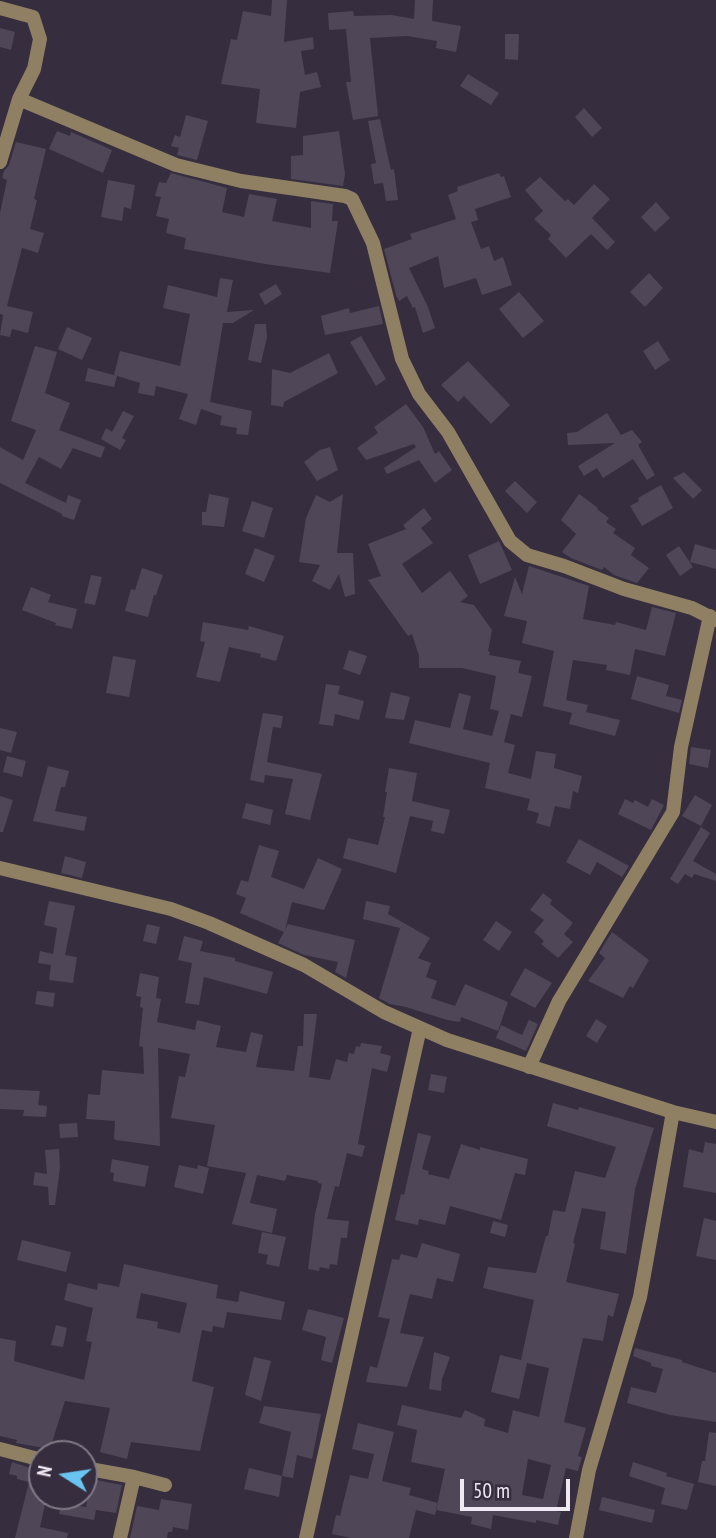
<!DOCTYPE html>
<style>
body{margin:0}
#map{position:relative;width:716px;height:1538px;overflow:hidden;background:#362e3e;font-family:"PT Sans Narrow",sans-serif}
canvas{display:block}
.north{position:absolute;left:28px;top:1440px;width:70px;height:70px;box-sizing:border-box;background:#362e3e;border:2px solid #807986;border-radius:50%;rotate:282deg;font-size:19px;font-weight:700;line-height:28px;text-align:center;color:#eee9f3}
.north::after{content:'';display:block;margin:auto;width:24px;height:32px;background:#68c4f0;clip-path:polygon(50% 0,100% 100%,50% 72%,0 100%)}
.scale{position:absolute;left:460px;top:1479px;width:110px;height:32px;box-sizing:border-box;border:4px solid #eee9f3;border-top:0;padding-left:9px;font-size:21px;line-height:24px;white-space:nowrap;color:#eee9f3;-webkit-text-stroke:5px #362e3e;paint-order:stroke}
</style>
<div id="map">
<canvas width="716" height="1538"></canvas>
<div class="north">N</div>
<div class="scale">50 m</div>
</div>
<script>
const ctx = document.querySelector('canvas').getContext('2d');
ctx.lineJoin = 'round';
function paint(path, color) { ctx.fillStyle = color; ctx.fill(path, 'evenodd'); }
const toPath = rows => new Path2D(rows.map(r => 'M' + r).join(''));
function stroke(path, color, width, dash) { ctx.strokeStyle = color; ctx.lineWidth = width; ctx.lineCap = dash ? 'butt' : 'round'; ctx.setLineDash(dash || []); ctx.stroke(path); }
paint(toPath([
 [272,0,287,0,284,42,313,37,314,49,301,51,305,75,317,72,321,87,300,92,296,128,256,123,260,89,221,84,231,39,237,40,243,11,271,16],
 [415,0,433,0,432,21,461,26,456,52,436,48,437,41,407,36,370,38,378,116,353,120,346,82,351,82,346,29,329,30,328,13,353,11,354,16,392,15,414,19],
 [0,28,15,32,11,50,0,47],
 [505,34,519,34,518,60,505,59],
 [468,74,499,93,491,105,460,86],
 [584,108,602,128,592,137,575,117],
 [186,115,208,121,197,160,177,155,179,148,171,146,175,135,180,137],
 [380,119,387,153,391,170,394,169,398,200,386,201,383,183,374,184,371,164,376,163,368,121],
 [57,131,70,136,71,132,112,150,103,173,49,149],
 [339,131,345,174,343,186,291,179,291,156,303,155,303,136],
 [16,142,46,149,34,199,37,200,30,229,44,233,38,253,22,248,7,306,33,312,28,333,12,329,10,337,0,335,3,315,0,314,0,213,7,180,2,178,4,171,9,165],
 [171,173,227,188,222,212,244,217,249,194,277,199,272,221,311,228,311,201,333,204,332,221,338,221,330,273,265,264,184,249,186,238,166,233,169,219,156,216,161,197,155,196,159,182,166,183],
 [499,173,501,177,504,176,511,197,475,209,478,220,471,222,481,249,489,246,494,261,503,257,512,285,482,295,476,278,444,288,438,256,409,268,428,307,435,328,423,333,415,307,413,308,407,296,399,301,396,295,384,249,412,239,410,234,456,219,448,195,458,191,457,187],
 [540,177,565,201,568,199,574,205,594,184,610,199,592,218,615,242,607,250,591,234,566,258,548,239,551,235,534,219,543,211,525,190],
 [108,180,135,185,131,209,124,207,122,221,101,217],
 [656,202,670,218,655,232,641,217],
 [649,273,663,288,645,307,630,292],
 [220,278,233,280,227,312,254,310,233,323,223,323,210,402,252,411,248,435,236,434,237,428,220,425,222,416,201,409,196,425,179,419,188,394,156,386,154,396,138,393,140,383,114,375,120,351,180,366,190,314,163,308,168,285,217,297],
 [276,284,282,294,265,305,259,294],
 [519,292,544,321,523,338,499,309],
 [379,306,383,324,325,335,321,316,349,308,350,313],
 [255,324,266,324,267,337,261,363,248,360],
 [67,327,92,338,82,360,58,349],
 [361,336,386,379,376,386,350,342],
 [658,341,670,360,655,370,643,351],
 [35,346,57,352,45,393,70,403,59,430,105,447,101,458,73,448,61,469,39,457,25,483,66,503,68,495,81,500,74,520,62,516,62,514,0,483,0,447,23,460,36,430,11,421],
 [329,353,338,373,284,402,283,407,271,405,272,369,290,373],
 [468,361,510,405,491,424,464,396,458,402,441,385],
 [88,368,117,376,114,387,85,381],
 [406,404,423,427,435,454,439,451,452,470,435,483,419,460,387,474,384,468,416,447,414,444,366,460,357,448,378,433,374,427],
 [123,411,134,416,122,438,126,440,120,450,101,439,106,428,112,432],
 [607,413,621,435,632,430,642,442,638,445,655,475,647,480,633,459,603,478,597,468,584,476,578,466,615,443,568,445,567,433,577,432],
 [330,447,338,470,317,481,304,462,320,450],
 [684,472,702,490,693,499,673,478],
 [515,481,537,502,527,513,505,491],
 [661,485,673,508,642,526,630,506,639,501,638,498],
 [209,494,229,498,224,527,202,525,202,512,206,512],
 [343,494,337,553,353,553,355,594,345,597,339,574,330,590,312,581,320,565,299,562,306,518,316,495,330,502],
 [579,494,598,508,597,509,609,518,606,522,616,529,613,533,635,548,631,555,649,568,637,583,614,575,604,567,602,570,571,558,562,552,576,534,561,520],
 [252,501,273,508,264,538,242,531],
 [424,508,432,519,421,528,433,543,402,564,422,593,450,571,468,596,460,602,474,605,492,630,488,651,490,652,489,655,521,661,518,673,532,676,522,717,511,714,504,742,515,745,508,773,531,779,536,751,556,754,554,768,582,776,578,793,573,791,570,809,555,806,550,827,536,823,539,813,527,810,530,799,485,788,490,763,409,743,415,720,450,728,459,693,471,696,463,729,492,736,499,711,490,709,496,676,462,668,419,668,419,656,412,634,408,636,368,580,381,576,368,544,406,529,403,525],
 [499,541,512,570,480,584,468,555],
 [695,544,716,550,716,569,690,562],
 [679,546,693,567,680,576,666,555],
 [255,548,275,556,264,582,245,574],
 [529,566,589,586,583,619,615,625,616,622,646,630,652,607,676,613,665,656,635,649,630,675,606,670,607,665,573,660,566,700,588,705,586,712,620,720,615,736,569,724,572,713,543,706,554,651,522,643,527,621,504,616,515,577,522,594],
 [142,568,163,575,156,595,154,595,148,617,125,611,131,589,135,590],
 [91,575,102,577,95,605,84,603],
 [31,587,51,595,48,602,77,609,72,629,55,625,56,623,22,610],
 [203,622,248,630,249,626,284,636,276,661,260,657,261,654,229,647,220,682,196,677,205,642,200,641],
 [349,650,367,656,360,675,343,669],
 [113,656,136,660,129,697,106,693],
 [637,676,669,685,666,696,682,700,679,713,631,699],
 [326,684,340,686,338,694,364,701,359,720,335,714,333,726,319,724],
 [391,692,410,697,404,720,385,718],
 [263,713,283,716,281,728,273,727,267,762,322,774,310,820,285,814,293,779,265,775,264,783,250,780],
 [0,728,17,732,11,753,0,750],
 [691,747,711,750,708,768,689,764],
 [7,756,26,761,22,777,3,772],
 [48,766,69,771,65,787,61,787,55,811,87,817,84,831,33,821],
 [389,768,417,773,412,801,450,810,444,834,431,831,433,821,410,816,396,873,343,858,348,838,378,845,385,817,383,817,387,792,385,792],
 [695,795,712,805,701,826,682,816],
 [0,796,13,800,3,832,0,832],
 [625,799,633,803,635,800,648,807,652,799,664,805,651,830,618,814],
 [246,803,273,810,270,825,242,818],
 [701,827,710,833,693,861,716,874,716,881,694,874,692,878,685,874,678,884,670,879],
 [579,839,629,866,622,877,597,862,590,875,566,862],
 [259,845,279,851,271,877,304,889,318,858,342,869,324,910,292,902,285,930,288,924,355,940,346,978,335,972,338,962,304,955,278,943,284,932,240,913,246,898,236,894,241,880,248,882],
 [65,856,86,862,82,878,61,873],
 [543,893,552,900,550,904,573,923,564,934,573,942,558,958,541,944,544,941,534,932,544,920,530,910],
 [49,901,75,906,65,955,77,957,73,983,49,980,51,965,38,963,40,951,53,954,57,928,44,925],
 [366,901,390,906,388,914,430,938,418,958,431,963,426,977,437,981,431,998,455,1006,465,984,508,1002,498,1031,461,1017,460,1022,447,1020,406,1007,390,1004,379,998,400,928,363,919],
 [496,921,512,932,499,951,483,940],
 [147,924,160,927,156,944,143,941],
 [612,932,649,960,633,988,630,986,623,998,588,981,605,958,599,953],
 [184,936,203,941,200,951,235,958,235,961,273,972,267,994,204,977,199,1005,185,1003,192,963,178,960],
 [525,968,552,983,535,1008,510,995],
 [140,973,159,977,156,998,161,999,157,1022,195,1030,197,1020,221,1026,216,1047,246,1052,251,1032,263,1035,256,1067,294,1071,298,1046,303,1046,304,1014,317,1014,309,1077,330,1080,336,1059,347,1062,349,1053,354,1054,356,1046,360,1047,361,1043,382,1046,380,1053,391,1056,387,1072,372,1068,358,1144,365,1146,362,1157,347,1153,339,1187,335,1186,327,1219,349,1221,347,1238,341,1238,337,1265,330,1264,329,1269,320,1267,319,1271,308,1269,315,1214,322,1184,318,1183,318,1181,287,1175,285,1181,257,1175,250,1203,277,1209,272,1233,232,1224,246,1173,207,1166,215,1125,171,1118,179,1076,185,1077,190,1054,158,1048,160,1146,116,1140,114,1139,115,1121,86,1119,88,1094,100,1095,102,1070,144,1074,143,1047,139,1046,143,1008,140,1007,141,997,136,996],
 [37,991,55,993,53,1007,35,1004],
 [596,1019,607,1026,597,1043,586,1036],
 [529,1020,538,1024,526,1051,496,1038,501,1025,522,1035],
 [431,1074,447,1077,444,1093,428,1090],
 [0,1089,40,1091,38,1105,47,1106,46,1117,23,1116,24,1110,0,1109],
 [553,1103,578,1110,579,1107,654,1128,635,1189,626,1254,600,1249,606,1212,582,1208,573,1243,575,1244,566,1282,619,1294,613,1317,608,1315,603,1341,583,1338,564,1422,586,1428,578,1456,582,1457,578,1471,566,1468,556,1511,561,1512,558,1525,536,1520,536,1523,493,1515,491,1529,471,1524,472,1517,436,1510,445,1469,411,1462,417,1430,397,1425,402,1405,461,1418,465,1410,485,1419,484,1426,508,1433,513,1410,539,1417,549,1368,527,1363,519,1399,491,1392,500,1355,521,1360,534,1300,483,1288,488,1267,536,1273,546,1236,548,1236,553,1210,565,1212,575,1171,605,1178,616,1147,547,1126],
 [528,1459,551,1465,543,1499,522,1495],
 [77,1123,78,1137,60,1138,59,1124],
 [418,1133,431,1136,422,1169,429,1171,428,1174,449,1179,461,1144,480,1150,480,1147,528,1159,525,1175,515,1173,501,1220,450,1206,445,1225,419,1219,418,1225,395,1220,401,1194,404,1195],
 [705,1142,716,1144,716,1193,683,1187,689,1149,703,1153],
 [59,1149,60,1168,55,1205,49,1205,48,1187,33,1185,35,1172,47,1174,45,1150],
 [112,1159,149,1166,145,1187,113,1181,114,1173,110,1172],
 [179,1165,197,1169,198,1165,209,1168,203,1194,174,1187],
 [704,1218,716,1221,716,1260,696,1256],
 [493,1221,508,1225,505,1237,490,1233],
 [262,1232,286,1237,279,1267,266,1264,268,1255,258,1253],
 [22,1240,71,1252,66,1272,17,1260],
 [422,1243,460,1254,453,1282,437,1278,432,1299,410,1294,400,1333,424,1337,407,1387,366,1382,370,1366,377,1368,390,1319,378,1317,392,1259,399,1260,401,1254,417,1258],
 [124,1264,218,1285,216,1298,238,1302,240,1291,285,1302,281,1320,227,1312,224,1328,213,1326,212,1332,202,1330,192,1381,214,1387,200,1451,131,1442,127,1459,100,1452,110,1408,65,1401,50,1449,16,1443,17,1440,0,1436,0,1338,16,1341,14,1361,84,1380,92,1342,86,1341,93,1308,64,1300,68,1283,97,1290,98,1283,119,1287],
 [141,1293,187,1303,180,1333,157,1328,158,1322,136,1318],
 [308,1309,344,1318,332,1363,321,1360,326,1337,302,1330],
 [56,1325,67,1328,63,1347,51,1345],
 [635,1348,682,1360,682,1362,716,1373,716,1422,670,1415,627,1403,631,1387,656,1393,663,1369,651,1366,651,1363,633,1356],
 [434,1352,450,1357,442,1379,441,1391,429,1389],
 [254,1357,271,1361,261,1401,245,1395],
 [264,1406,321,1414,312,1459,297,1455,293,1478,282,1476,291,1432,259,1423],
 [358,1423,394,1432,382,1481,411,1488,409,1495,438,1503,435,1515,416,1510,409,1538,351,1538,332,1534,336,1515,340,1516,350,1475,368,1479,374,1454,352,1449],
 [709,1432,716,1433,716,1486,698,1482,702,1461,705,1461],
 [12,1462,42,1472,38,1498,46,1500,40,1527,68,1533,67,1538,15,1538,29,1482,17,1479,17,1476,9,1474],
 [633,1462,667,1473,666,1476,694,1484,687,1510,661,1504,665,1488,629,1476],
 [249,1468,282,1476,279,1497,244,1489],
 [91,1479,122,1485,116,1513,96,1510,94,1520,59,1514,61,1503,86,1507],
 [602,1497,655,1510,652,1523,599,1510],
 [161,1499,192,1504,188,1530,173,1527,172,1532,168,1532,167,1538,130,1538,137,1506,159,1510]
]), '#4f4657');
stroke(toPath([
 [0,8,33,17,40,39,34,69,19,99,176,165,241,181,345,196,352,199,373,243,402,359,419,394,448,432,510,541,527,555,564,566,624,589,692,608,716,620],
 [0,162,19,99],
 [0,868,171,909,209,923,304,965,384,1012,447,1040,673,1112,716,1122],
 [529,1067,559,1001,673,812,681,747,710,616],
 [0,1449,42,1460],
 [84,1468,134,1477,165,1485],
 [120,1538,134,1477],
 [306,1538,420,1028],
 [576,1538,589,1470,640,1297,673,1112]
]), '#908063', 14);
</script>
